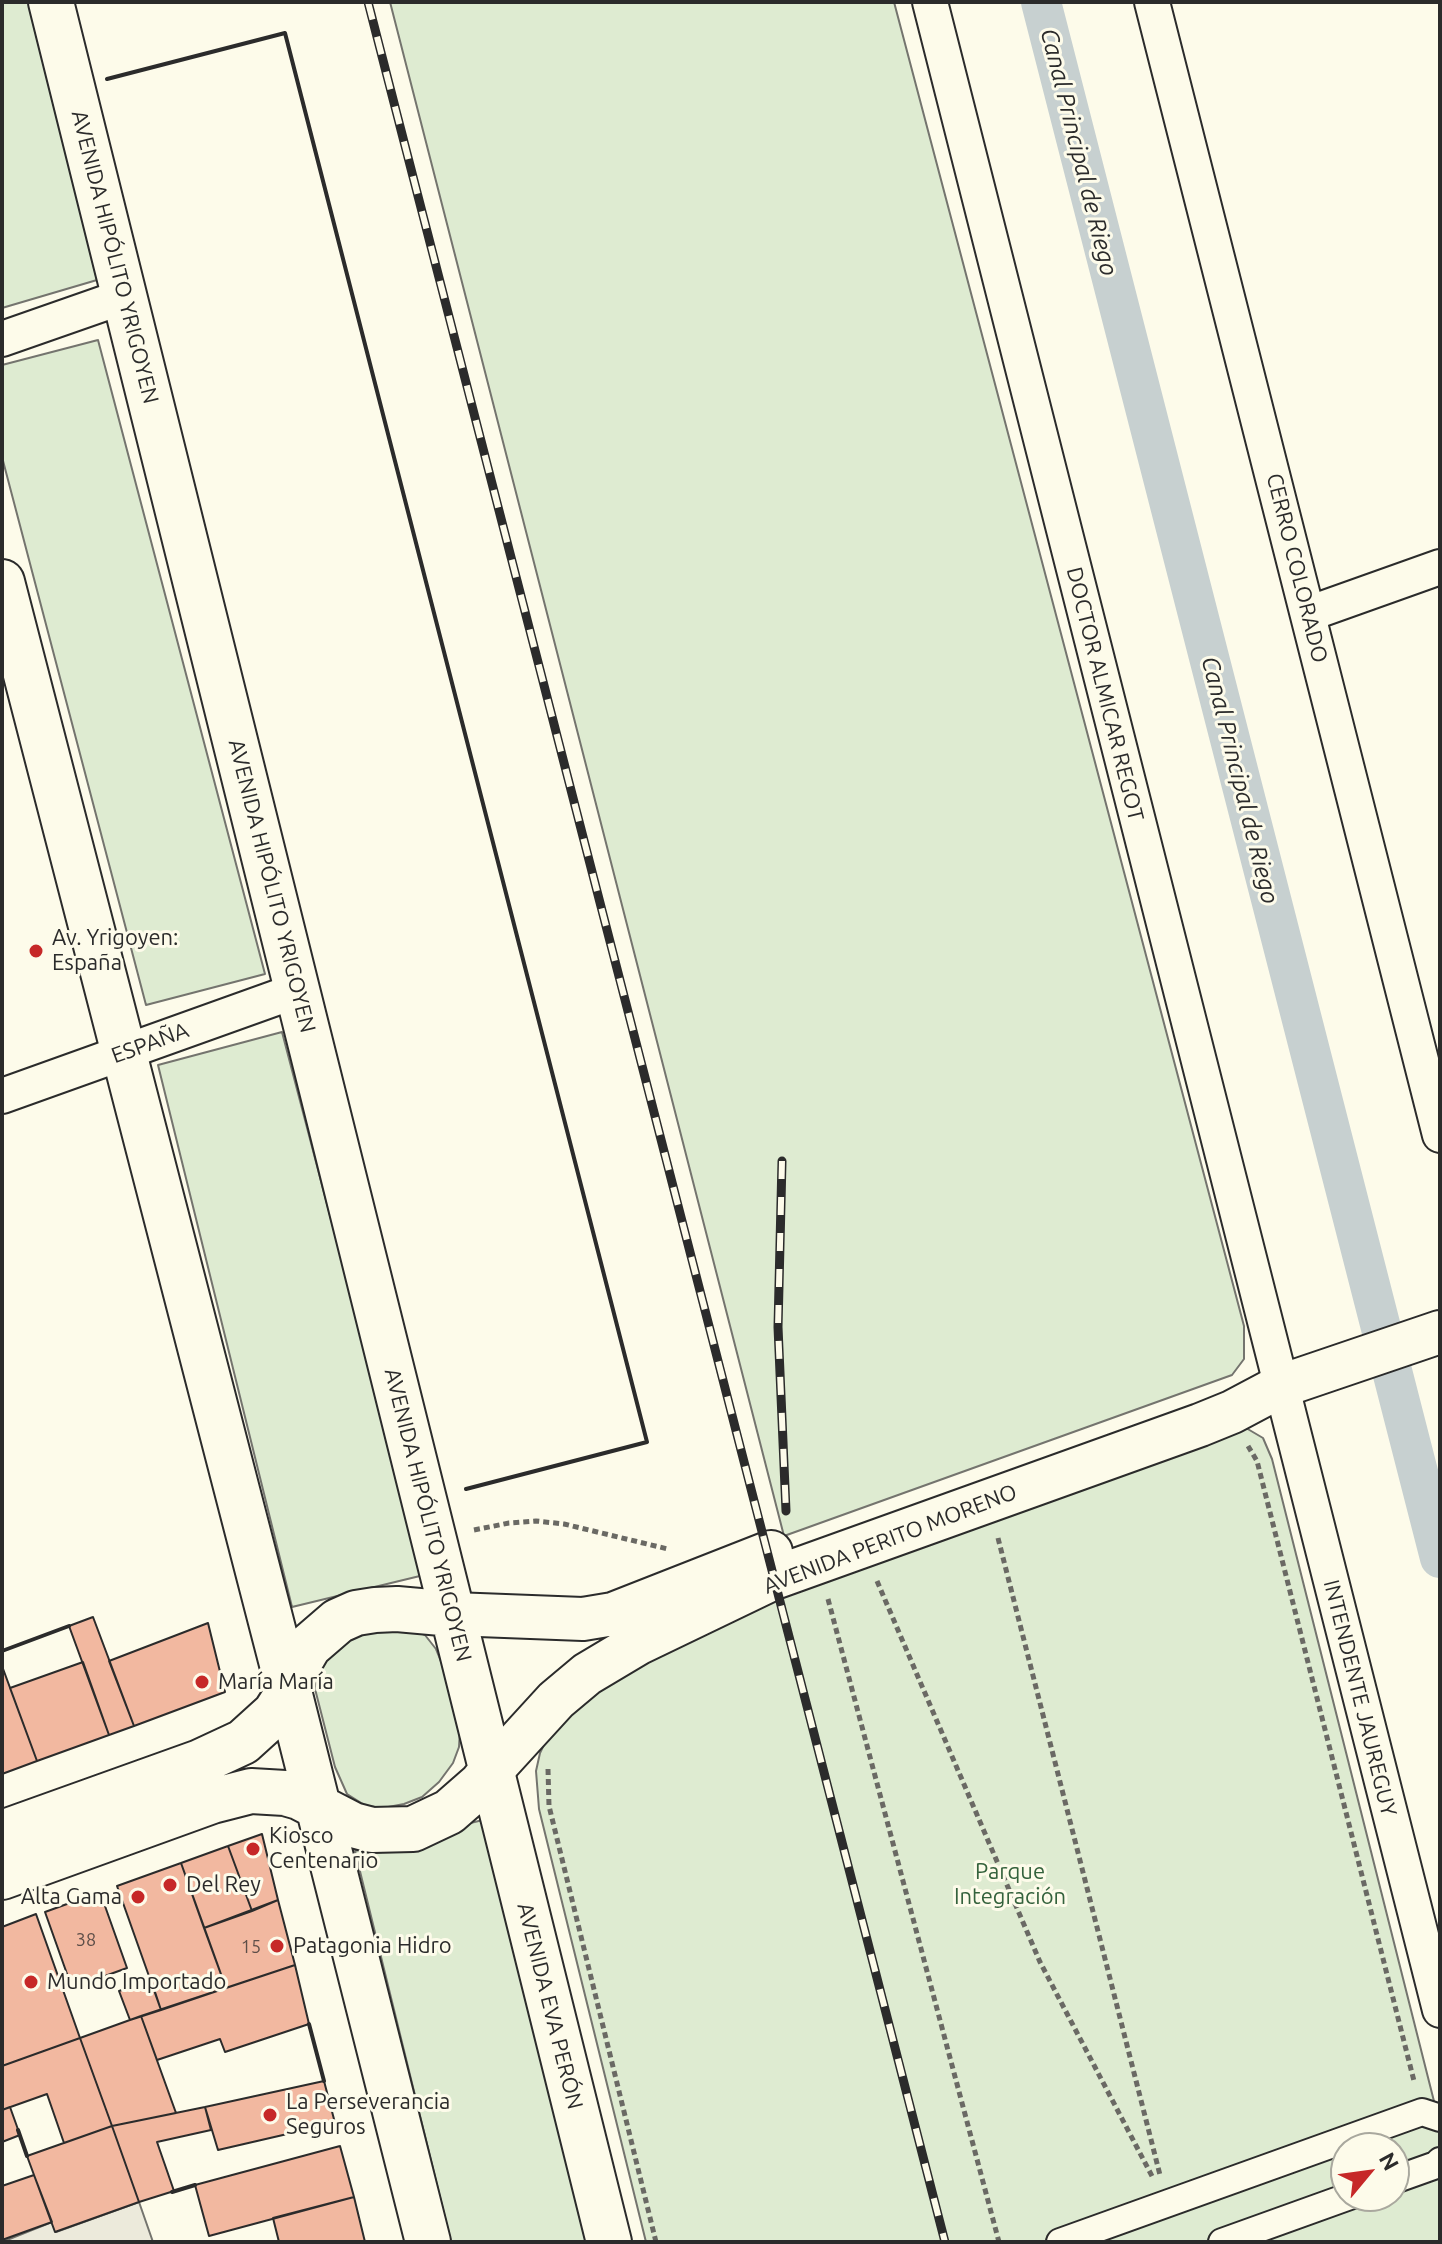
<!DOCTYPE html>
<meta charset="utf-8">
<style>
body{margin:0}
#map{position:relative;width:1442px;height:2244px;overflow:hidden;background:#fdfbea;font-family:Ubuntu,sans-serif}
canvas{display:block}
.frame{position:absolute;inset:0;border:4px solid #2b2b2b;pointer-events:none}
.north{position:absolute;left:1330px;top:2132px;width:80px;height:80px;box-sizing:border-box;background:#fdfbea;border:2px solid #a9a89e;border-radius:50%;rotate:61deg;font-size:22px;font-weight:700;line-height:32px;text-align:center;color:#2b2b2b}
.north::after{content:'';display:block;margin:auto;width:28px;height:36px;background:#c62828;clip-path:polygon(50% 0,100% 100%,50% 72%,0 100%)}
</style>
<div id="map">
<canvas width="1442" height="2244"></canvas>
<div class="frame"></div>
<div class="north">N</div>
</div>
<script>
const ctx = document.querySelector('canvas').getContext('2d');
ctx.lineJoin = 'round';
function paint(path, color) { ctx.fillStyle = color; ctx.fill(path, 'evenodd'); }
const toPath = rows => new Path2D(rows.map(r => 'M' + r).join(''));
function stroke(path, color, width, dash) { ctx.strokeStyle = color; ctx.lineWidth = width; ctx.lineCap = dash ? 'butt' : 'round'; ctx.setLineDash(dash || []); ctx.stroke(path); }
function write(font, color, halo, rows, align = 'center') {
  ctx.font = font + ' Ubuntu,sans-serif'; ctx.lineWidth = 6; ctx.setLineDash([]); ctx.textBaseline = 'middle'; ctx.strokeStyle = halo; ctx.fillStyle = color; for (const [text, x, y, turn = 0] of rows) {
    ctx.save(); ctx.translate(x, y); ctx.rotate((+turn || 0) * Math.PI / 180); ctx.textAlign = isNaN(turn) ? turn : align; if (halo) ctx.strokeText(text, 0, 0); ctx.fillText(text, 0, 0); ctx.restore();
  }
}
const green = toPath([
 [2,2,31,2,97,280,2,308,2,2],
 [390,2,894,2,1244,1326,1244,1359,1232,1375,784,1536,390,2],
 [98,340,265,974,146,1005,2,457,2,365,98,340],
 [282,1032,424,1575,292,1607,158,1065,282,1032],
 [1246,1428,1263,1438,1272,1459,1440,2125,1440,2242,646,2242,539,1809,536,1771,540,1753,549,1734,594,1687,778,1594,1246,1428],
 [1346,2148,1394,2148,1394,2196,1346,2196,1346,2148],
 [413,1630,425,1635,436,1649,443,1666,460,1730,459,1747,453,1763,439,1782,422,1797,404,1804,383,1808,366,1806,347,1794,335,1767,314,1685,319,1660,358,1631,413,1630],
 [487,1819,590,2242,451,2242,355,1851,487,1819]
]);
paint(green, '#deebd1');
stroke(green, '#74746e', 2);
const parking = toPath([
 [139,2202,153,2242,2,2242,52,2222,56,2232,139,2202]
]);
paint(parking, '#eceadb');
stroke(parking, '#74746e', 2);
stroke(toPath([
 [1041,2,1440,1558]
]), '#c7d0d0', 40);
const building = toPath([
 [93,1617,134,1726,109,1735,69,1626,93,1617],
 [208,1623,225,1692,134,1726,109,1661,208,1623],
 [83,1662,109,1735,37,1761,10,1688,83,1662],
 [2,1666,37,1761,2,1774,2,1666],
 [262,1834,278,1900,252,1911,228,1846,262,1834],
 [228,1846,252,1911,204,1928,181,1863,228,1846],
 [181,1863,226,1988,161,2010,117,1886,181,1863],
 [100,1892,127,1968,72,1988,45,1912,100,1892],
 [278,1900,295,1965,226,1988,204,1928,278,1900],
 [36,1914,80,2038,2,2066,2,1927,36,1914],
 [295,1965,309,2024,225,2052,220,2039,157,2060,141,2016,295,1965],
 [151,1980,161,2010,130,2020,119,1991,151,1980],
 [141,2016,176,2113,112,2126,80,2038,141,2016],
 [80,2038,112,2126,64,2143,47,2094,2,2110,2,2066,80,2038],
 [324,2081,335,2123,218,2150,205,2107,324,2081],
 [10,2107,20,2135,2,2142,2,2110,10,2107],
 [205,2107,211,2130,157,2142,174,2191,139,2202,112,2126,205,2107],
 [112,2126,139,2202,55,2232,27,2156,112,2126],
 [340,2146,354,2197,209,2236,195,2185,340,2146],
 [34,2175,52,2222,2,2240,2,2186,34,2175],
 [354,2197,365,2242,279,2242,273,2218,354,2197]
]);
paint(building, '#f2b8a0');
stroke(building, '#2b2b2b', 2);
const pedestrian = toPath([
 [1394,2180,1436,2165,1440,2161],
 [1060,2242,1422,2112,1440,2118],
 [1222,2242,1350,2196]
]);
const minor = toPath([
 [930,2,1440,2010],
 [1152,2,1440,1135],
 [2,339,125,296],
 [1308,614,1440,567],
 [2,1096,298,990]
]);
const tertiary = toPath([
 [453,1614,583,1619,613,1614,771,1552],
 [492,1770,556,1700,587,1674,639,1643,774,1578,1200,1425,1232,1412,1281,1386,1440,1332]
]);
const secondary = toPath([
 [51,2,609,2242],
 [2,582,289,1691,428,2242],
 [2,1833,200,1762,243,1742,275,1713,289,1691,299,1663,309,1646,338,1621,356,1613,375,1610,397,1609,453,1614],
 [2,1877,212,1801,251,1791,285,1793,299,1797,353,1825,372,1830,413,1829,449,1812,481,1784,492,1770]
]);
stroke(pedestrian, '#2b2b2b', 30);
stroke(minor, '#2b2b2b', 38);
stroke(tertiary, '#2b2b2b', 46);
stroke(secondary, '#2b2b2b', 48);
stroke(toPath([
 [1248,1446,1257,1461,1414,2081],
 [474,1530,509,1523,536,1521,564,1524,668,1549],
 [998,1538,1160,2175],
 [877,1581,1040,1962,1153,2178],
 [828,1599,999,2242],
 [548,1769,549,1806,656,2242]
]), '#6a6964', 5, [6, 4]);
stroke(pedestrian, '#fdfbea', 26);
stroke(minor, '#fdfbea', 34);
stroke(tertiary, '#fdfbea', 42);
stroke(secondary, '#fdfbea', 44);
const rail = toPath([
 [368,2,945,2242],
 [782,1161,778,1327,786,1511]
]);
stroke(rail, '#2b2b2b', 9);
stroke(rail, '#fdfbea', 6, [18]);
stroke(toPath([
 [107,79,285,33,647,1442,466,1489],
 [2,1651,69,1626],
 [309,2024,324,2081],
 [18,2130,27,2156],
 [172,2192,195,2185]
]), '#2b2b2b', 4);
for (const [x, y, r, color] of [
 [36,951,8,"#c62828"],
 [202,1682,8,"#c62828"],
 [253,1849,8,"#c62828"],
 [170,1885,8,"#c62828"],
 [138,1897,8,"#c62828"],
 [277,1946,8,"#c62828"],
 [31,1982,8,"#c62828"],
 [270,2115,8,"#c62828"]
]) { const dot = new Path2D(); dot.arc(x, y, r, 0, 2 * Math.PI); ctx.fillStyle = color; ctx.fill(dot); stroke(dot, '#fdfbea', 3); }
write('18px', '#5d4e48', null, [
 ["38",86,1940],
 ["15",251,1947]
]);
write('22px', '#2b2b2b', '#fdfbea', [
 ["AVENIDA HIPÓLITO YRIGOYEN",115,257,76],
 ["CERRO COLORADO",1297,568,76],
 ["DOCTOR ALMICAR REGOT",1105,694,76],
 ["AVENIDA HIPÓLITO YRIGOYEN",272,886,76],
 ["ESPAÑA",150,1043,-20],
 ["AVENIDA HIPÓLITO YRIGOYEN",428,1515,76],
 ["AVENIDA PERITO MORENO",890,1539,-21],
 ["INTENDENTE JAUREGUY",1360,1698,76],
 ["AVENIDA EVA PERÓN",550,2006,76]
]);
write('22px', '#2b2b2b', '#fdfbea', [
 ["Av. Yrigoyen:",52,938],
 ["España",52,963],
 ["María María",218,1682],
 ["Kiosco",269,1836],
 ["Centenario",269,1861],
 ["Del Rey",186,1885],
 ["Alta Gama",122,1897,"right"],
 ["Patagonia Hidro",293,1946],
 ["Mundo Importado",47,1982],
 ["La Perseverancia",286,2102],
 ["Seguros",286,2127]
], 'left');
write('22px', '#34623c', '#fdfbea', [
 ["Parque",1010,1872],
 ["Integración",1010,1897]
]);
write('italic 24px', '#2b2b2b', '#fdfbea', [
 ["Canal Principal de Riego",1079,152,76],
 ["Canal Principal de Riego",1240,780,76]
]);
</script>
